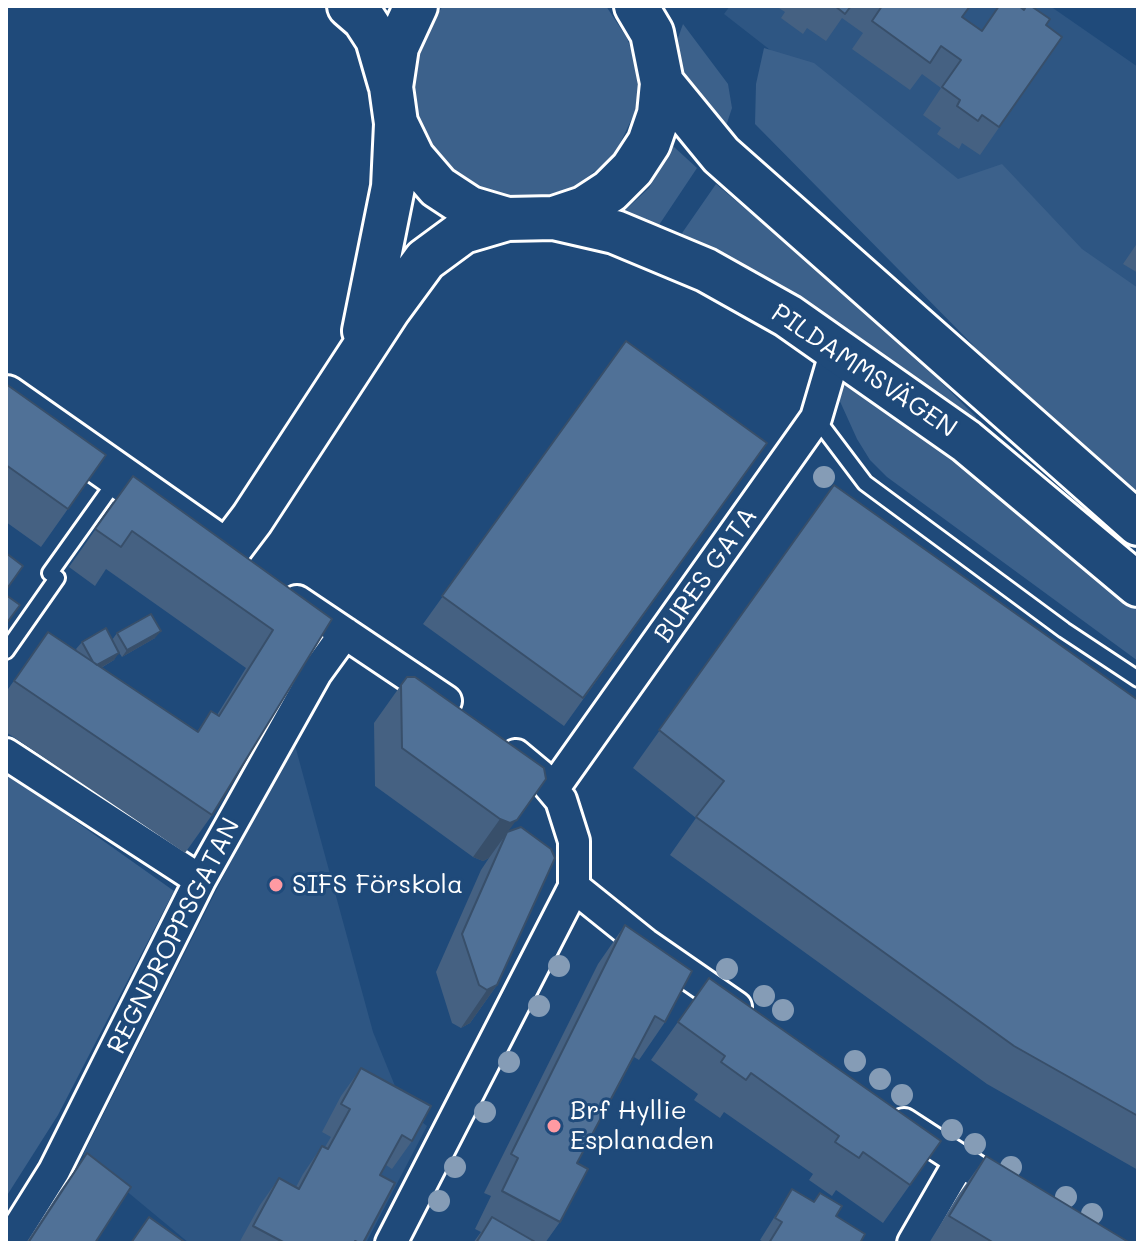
<!DOCTYPE html>
<meta charset="utf-8">
<style>
body{margin:0}
#map{position:relative;width:1144px;height:1249px;overflow:hidden;background:#1f4a7a;font-family:Mali,sans-serif}
canvas{display:block}
.frame{position:absolute;inset:0;border:8px solid #fff;pointer-events:none}
</style>
<div id="map">
<canvas width="1144" height="1249"></canvas>
<div class="frame"></div>
</div>
<script>
const ctx = document.querySelector('canvas').getContext('2d');
ctx.lineJoin = 'round';
function paint(path, color) { ctx.fillStyle = color; ctx.fill(path, 'evenodd'); }
const toPath = rows => new Path2D(rows.map(r => 'M' + r).join(''));
function stroke(path, color, width, dash) { ctx.strokeStyle = color; ctx.lineWidth = width; ctx.lineCap = dash ? 'butt' : 'round'; ctx.setLineDash(dash || []); ctx.stroke(path); }
function write(font, color, halo, rows, align = 'center') {
  ctx.font = font + ' Mali,sans-serif'; ctx.lineWidth = 6; ctx.setLineDash([]); ctx.textBaseline = 'middle'; ctx.strokeStyle = halo; ctx.fillStyle = color; for (const [text, x, y, turn = 0] of rows) {
    ctx.save(); ctx.translate(x, y); ctx.rotate((+turn || 0) * Math.PI / 180); ctx.textAlign = isNaN(turn) ? turn : align; if (halo) ctx.strokeText(text, 0, 0); ctx.fillText(text, 0, 0); ctx.restore();
  }
}
paint(toPath([
 [730,6,1050,6,1138,67,1138,337,724,14],
 [293,738,373,1032,404,1108,427,1126,366,1243,189,1243,83,1155]
]), '#2e5683');
paint(toPath([
 [443,6,606,6,627,38,635,60,638,87,636,110,614,156,575,187,532,199,484,191,445,167,427,147,418,128,409,91,419,41],
 [683,24,728,84,732,108,724,132,681,75,678,38],
 [764,48,814,63,958,179,1002,164,1082,249,1138,288,1138,512,1032,425,972,344,755,124,756,84],
 [673,146,697,168,657,228,620,215,649,188],
 [716,184,888,329,976,417,973,423,776,286,680,236],
 [840,385,850,386,940,448,1138,611,1138,661,887,477,870,460,857,439,838,397],
 [6,772,174,891,58,1115,6,1197]
]), '#3c618b');
const lane = toPath([
 [816,418,865,483,1064,630,1138,679],
 [6,651,57,578,50,573,117,479]
]);
const street = toPath([
 [297,601,446,701],
 [6,754,200,880],
 [516,755,540,775,561,800,574,841,574,887,645,944,736,1007],
 [554,788,816,418,836,350],
 [904,1124,1007,1191],
 [9,1243,54,1171,200,880,316,673,345,633],
 [391,1243,574,887],
 [913,1243,959,1163]
]);
const secondary = toPath([
 [349,6,364,19,377,39,390,84],
 [416,6,397,47,391,87,396,123,413,158,438,187,470,208,507,219,554,218,615,232,706,270,788,316,966,441,1138,585],
 [662,83,721,155,1138,524],
 [554,218,584,208,610,191,632,169,649,143,659,114,662,83,652,33,636,6],
 [364,331,393,187,396,124],
 [6,397,227,552,252,519,389,309,425,260,463,232,507,219]
]);
stroke(lane, '#fff', 20);
stroke(street, '#fff', 36);
stroke(secondary, '#fff', 48);
stroke(lane, '#1f4a7a', 14);
stroke(street, '#1f4a7a', 30);
stroke(secondary, '#1f4a7a', 42);
ctx.fillStyle = '#859cb6';
for (const [x, y] of [
 [824,477],
 [559,966],
 [727,969],
 [764,996],
 [539,1006],
 [783,1010],
 [855,1061],
 [509,1062],
 [880,1079],
 [902,1095],
 [485,1112],
 [952,1130],
 [975,1144],
 [455,1167],
 [1011,1167],
 [1066,1197],
 [439,1201],
 [1092,1214]
]) { ctx.beginPath(); ctx.arc(x, y, 11, 0, 2 * Math.PI); ctx.fill(); }
paint(toPath([
 [776,6,970,6,962,17,982,31,1046,25,1062,37,980,155,962,143,959,149,937,134,941,128,923,115,941,88,922,74,910,90,852,49,863,33,842,18,826,41,807,28,803,34,781,18,785,12],
 [1138,242,1138,273,1123,264],
 [626,341,767,443,564,726,423,624],
 [6,384,106,455,41,547,6,522],
 [133,476,332,619,212,815,185,853,6,732,6,692,48,632,78,652,76,649,82,642,112,640,117,633,155,638,122,657,118,651,114,660,101,668,197,732,211,711,217,715,246,668,106,569,95,586,69,567],
 [834,485,1138,700,1138,1170,987,1084,670,855,696,818,633,768],
 [401,685,509,831,497,985,470,1023,461,1028,452,1023,436,972,481,870,489,858,483,861,473,857,375,786,374,723],
 [625,925,665,1022,639,1060,634,1057,577,1163,560,1222,545,1243,473,1243,481,1232,475,1229,491,1196,484,1193,598,964],
 [709,978,941,1141,883,1223,836,1190,832,1196,809,1180,813,1174,724,1112,720,1118,694,1100,698,1094,651,1060],
 [361,1068,412,1141,392,1169,386,1165,380,1175,363,1243,239,1243,260,1205,279,1178,296,1187,303,1174,322,1146,325,1147,331,1137,322,1132,341,1096],
 [87,1153,95,1243,26,1243,60,1191],
 [986,1156,1130,1243,929,1243,959,1194],
 [792,1189,836,1216,860,1243,765,1243,760,1240]
]), '#456182');
paint(toPath([
 [161,631,155,638,122,657,127,650],
 [119,653,114,660,90,674,95,667],
 [546,779,489,858,483,861,473,857,500,819],
 [497,985,470,1023,461,1028,487,990]
]), '#384f6a');
const building = toPath([
 [835,6,851,6,845,14,835,6],
 [882,6,970,6,962,17,982,31,999,6,1019,6,1024,10,1026,6,1031,6,1050,19,1046,25,1062,37,999,127,982,115,978,121,957,106,960,100,942,87,961,60,941,46,930,63,872,21,882,6],
 [626,341,767,443,583,698,442,596,626,341],
 [6,384,106,455,68,509,6,465,6,384],
 [133,476,332,619,212,815,14,681,48,632,198,732,211,711,219,716,273,630,132,531,121,547,95,529,133,476],
 [834,485,1138,700,1138,1116,1014,1046,696,817,724,781,659,730,834,485],
 [6,553,23,566,6,590,6,553],
 [6,595,20,605,6,624,6,595],
 [151,614,161,631,127,650,117,633,151,614],
 [106,628,119,653,97,665,93,662,82,642,106,628],
 [407,677,415,677,544,768,546,779,517,820,510,823,500,819,402,748,401,685,407,677],
 [521,827,551,849,555,858,497,985,487,990,479,985,462,934,507,832,521,827],
 [625,925,692,971,665,1022,655,1016,577,1163,588,1169,560,1222,502,1191,518,1158,511,1154,625,925],
 [709,978,941,1141,910,1185,863,1152,859,1158,835,1142,839,1136,751,1073,746,1080,721,1062,725,1056,678,1022,709,978],
 [361,1068,431,1106,412,1141,402,1135,380,1175,395,1183,363,1243,359,1243,355,1241,354,1243,285,1243,253,1226,279,1178,299,1189,322,1146,328,1149,350,1109,341,1104,361,1068],
 [87,1153,131,1187,95,1243,28,1243,87,1153],
 [986,1156,1130,1243,994,1243,949,1216,986,1156],
 [792,1189,814,1202,820,1193,842,1206,836,1216,865,1234,860,1243,769,1243,782,1222,775,1218,792,1189],
 [149,1217,186,1243,131,1243,149,1217],
 [492,1217,537,1243,476,1243,492,1217]
]);
paint(building, '#507197');
stroke(building, '#384f6a', 2);
for (const [x, y, r, color] of [
 [276,885,8,"#ff9aa2"],
 [554,1126,8,"#ff9aa2"]
]) { const dot = new Path2D(); dot.arc(x, y, r, 0, 2 * Math.PI); ctx.fillStyle = color; ctx.fill(dot); stroke(dot, '#1f4a7a', 3); }
write('26px', '#fff', '#1f4a7a', [
 ["PILDAMMSVÄGEN",864,371,34],
 ["BURES GATA",706,575,-55],
 ["REGNDROPPSGATAN",174,936,-63]
]);
write('26px', '#fff', '#1f4a7a', [
 ["SIFS Förskola",292,885],
 ["Brf Hyllie",570,1111],
 ["Esplanaden",570,1141]
], 'left');
</script>
